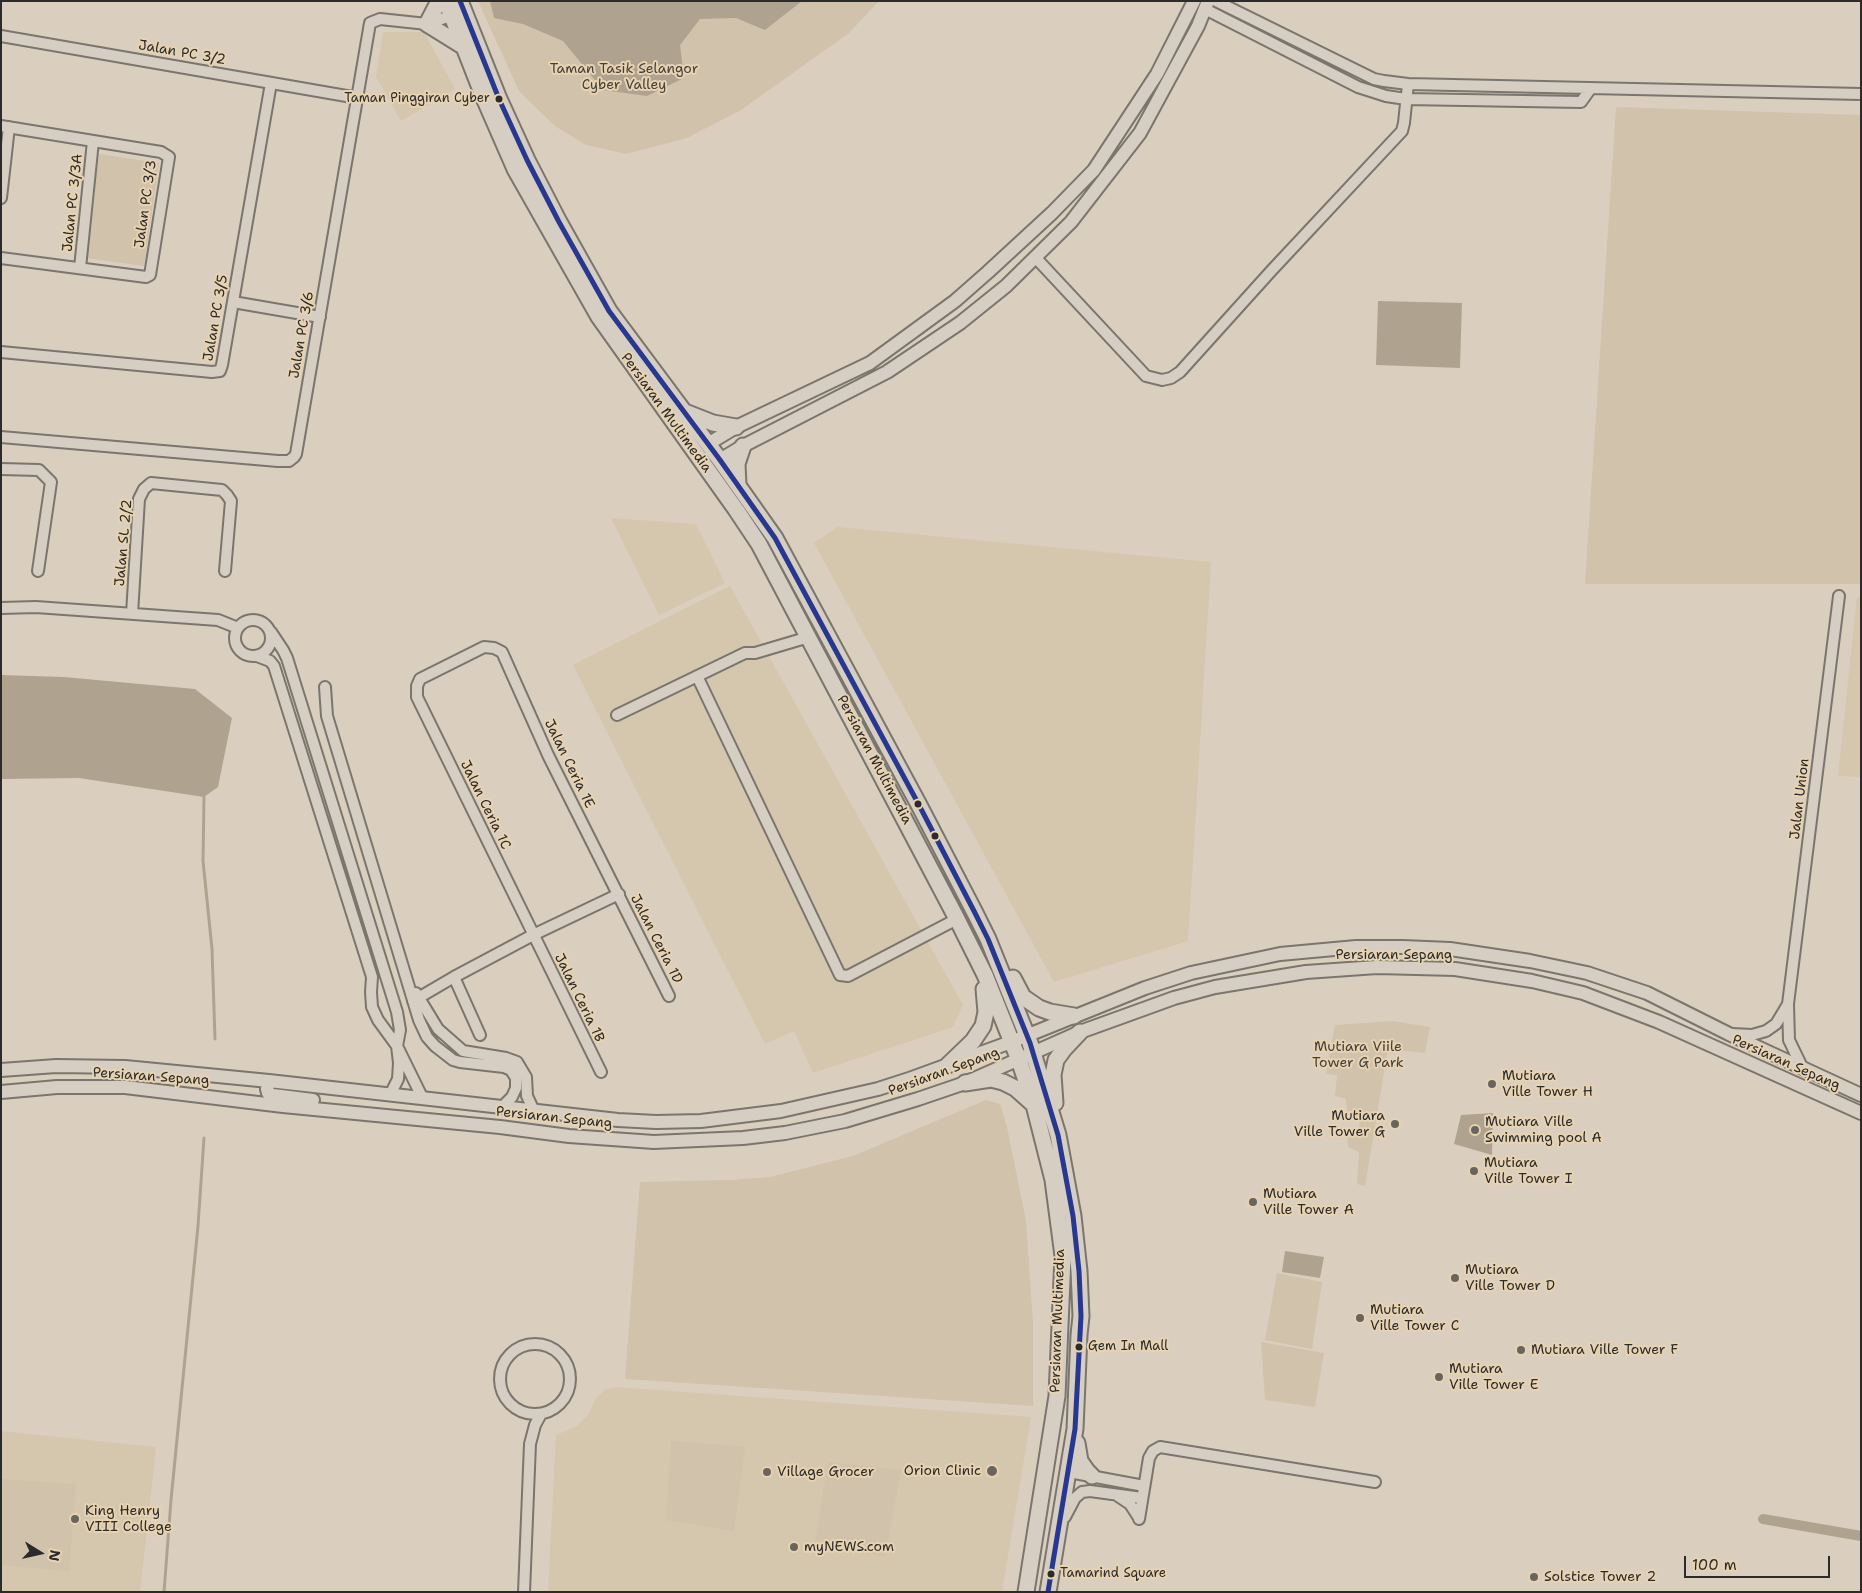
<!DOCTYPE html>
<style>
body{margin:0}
#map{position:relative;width:1862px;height:1593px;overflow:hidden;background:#dacfbe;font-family:"Shantell Sans",sans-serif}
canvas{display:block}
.frame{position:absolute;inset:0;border:2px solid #2b2b2b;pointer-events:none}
.north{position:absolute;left:15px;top:1528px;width:50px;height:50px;-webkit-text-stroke:4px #e7d2b1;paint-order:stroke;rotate:100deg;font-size:14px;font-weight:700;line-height:20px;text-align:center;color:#2b2b2b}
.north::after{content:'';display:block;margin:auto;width:18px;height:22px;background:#2b2b2b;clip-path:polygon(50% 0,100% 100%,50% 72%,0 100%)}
.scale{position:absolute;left:1684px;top:1556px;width:146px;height:22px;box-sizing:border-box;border:2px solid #2b2b2b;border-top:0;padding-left:6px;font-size:15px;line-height:18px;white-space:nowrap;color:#2b2b2b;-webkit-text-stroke:4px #e7d2b1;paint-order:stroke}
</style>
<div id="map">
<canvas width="1862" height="1593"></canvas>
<div class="frame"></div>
<div class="north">N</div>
<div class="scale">100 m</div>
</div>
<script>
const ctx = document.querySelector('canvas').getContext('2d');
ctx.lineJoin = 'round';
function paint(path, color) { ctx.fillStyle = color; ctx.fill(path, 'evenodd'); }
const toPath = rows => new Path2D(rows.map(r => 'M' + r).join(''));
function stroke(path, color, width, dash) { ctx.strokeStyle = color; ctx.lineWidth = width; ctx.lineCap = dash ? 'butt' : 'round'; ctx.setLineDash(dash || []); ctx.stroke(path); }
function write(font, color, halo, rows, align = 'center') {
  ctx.font = font + ' "Shantell Sans",sans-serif'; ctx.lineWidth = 4; ctx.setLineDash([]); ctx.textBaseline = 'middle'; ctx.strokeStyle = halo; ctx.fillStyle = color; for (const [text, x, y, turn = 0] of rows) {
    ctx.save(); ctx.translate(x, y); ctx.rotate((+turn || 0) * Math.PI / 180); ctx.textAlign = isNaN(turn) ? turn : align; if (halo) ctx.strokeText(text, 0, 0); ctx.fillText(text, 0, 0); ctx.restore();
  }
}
paint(toPath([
 [383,32,424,32,455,89,401,121,376,77],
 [611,518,696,524,725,583,659,615],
 [838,527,1211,562,1188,941,1054,982,814,543],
 [730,586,963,1005,953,1027,813,1073,794,1031,765,1044,573,665],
 [1857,597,1861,597,1861,777,1838,776],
 [616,1387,1031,1417,1002,1592,548,1592,556,1435,577,1426,588,1415,596,1398,604,1390],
 [1,1431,156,1447,140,1592,1,1592]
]), '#d5c6ae');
paint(toPath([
 [478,1,879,1,849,33,741,110,687,138,626,154,586,145,555,126,519,91],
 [1616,107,1861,115,1861,584,1585,584],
 [99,154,159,163,144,266,85,258],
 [1392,1021,1430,1027,1425,1053,1388,1049,1365,1186,1357,1184,1359,1152,1348,1147,1347,1134,1357,1136,1362,1111,1347,1111,1346,1099,1335,1096,1337,1075,1326,1074,1335,1025],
 [986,1100,1000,1104,1007,1127,1026,1221,1033,1324,1033,1406,625,1379,640,1182,731,1180,770,1177,853,1156],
 [1277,1273,1322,1282,1312,1349,1265,1340],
 [1261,1342,1324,1353,1315,1407,1265,1400],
 [671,1441,745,1447,734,1531,666,1520],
 [828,1462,901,1470,885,1556,815,1544],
 [1,1479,76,1484,69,1571,1,1565]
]), '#d0c2ab');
paint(toPath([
 [490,1,802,1,765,30,736,18,700,19,680,45,684,78,647,96,603,90,563,41,523,24,494,18],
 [1378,301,1462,303,1460,368,1376,365],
 [1,675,64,677,195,689,232,718,218,787,204,797,79,778,1,779],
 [1493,1113,1492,1155,1454,1144,1461,1115],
 [1285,1251,1324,1257,1320,1278,1282,1272]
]), '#afa390');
stroke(toPath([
 [204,797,203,861,212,949,215,1039],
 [164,1592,171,1500,198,1226,204,1138]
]), '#afa390', 3);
stroke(toPath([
 [1763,1519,1861,1536]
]), '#afa390', 10);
const minor = toPath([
 [1216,1,1374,79,1384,81,1408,84,1861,94],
 [1205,9,1358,87,1386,96,1406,99,1581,102,1591,88],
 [1,36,358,98],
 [1,126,161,152,169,157,150,275,146,277,1,258],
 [1,198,9,127],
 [1035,257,1146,376,1162,380,1171,378,1180,372,1272,270,1402,131,1404,123,1408,84],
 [80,268,93,141],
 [233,302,320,317],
 [1,352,212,372,220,371,222,365,271,83],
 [1,437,278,461,289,461,294,457,296,454,370,23,380,19,427,24,456,14],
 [1,469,39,470,51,482,38,571],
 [1,608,36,607,218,620,238,628],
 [132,614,139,499,144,489,151,483,222,490,227,495,231,501,225,571],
 '235 638a18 18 0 1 1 36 0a18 18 0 1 1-36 0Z',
 [271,632,283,650,287,658,397,1012,400,1030,397,1046,423,1099],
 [257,656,270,661,274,666,372,977,371,992,372,1007,378,1020,397,1046,399,1063,398,1079,390,1095],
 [697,676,840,975,848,976,957,919],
 [325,687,327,716,419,1020,427,1037,435,1046,453,1060,460,1062,504,1067,511,1070,516,1078,516,1088,512,1097,502,1107],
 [617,715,745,653,755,653,809,637],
 [454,977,480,1035],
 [416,993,438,1029,463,1051,506,1058,517,1062,526,1077,527,1096,534,1111],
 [413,1001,454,977,533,935,619,894],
 [1788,1004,1839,596],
 [1732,1034,1752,1035,1766,1031,1776,1024,1788,1004,1789,1040,1803,1069],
 [601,1072,417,697,417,686,420,679,484,647,494,648,502,652,548,755,669,996],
 '500 1379a35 35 0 1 1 70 0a35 35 0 1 1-70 0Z',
 [1069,1472,1144,1486],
 [1118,1496,1130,1504,1139,1518],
 [1065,1517,1075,1498,1082,1492,1090,1491,1142,1498],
 [1139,1519,1149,1458,1153,1451,1160,1447,1375,1482],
 [524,1592,530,1444,535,1425,541,1414]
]);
const tertiary = toPath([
 [708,444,736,427,870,363,955,301,988,272,1052,213,1094,170,1157,74,1194,1],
 [720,460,743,446,887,372,960,323,1006,286,1071,222,1140,133,1198,26,1208,1],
 [1,1070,56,1066,125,1067,269,1081,618,1120,656,1122,701,1121,781,1111,878,1089,912,1078,1011,1042,1145,988,1191,973,1280,954,1356,947,1403,947,1450,949,1530,961,1587,973,1647,993,1729,1034,1861,1095],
 [269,1081,267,1089,268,1093,273,1095,313,1100],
 [1,1092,57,1087,125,1087,283,1106,500,1127,569,1136,654,1142,743,1138,785,1133,845,1121,918,1099,965,1083,1080,1032,1174,998,1215,987,1306,972,1377,967,1455,969,1532,981,1583,993,1659,1022,1861,1113]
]);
const primary = toPath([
 [439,1,427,24,464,47],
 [446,1,484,98,515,169,599,317,737,511,759,544,957,919,985,975,1019,1060,1034,1105,1053,1180,1063,1256,1057,1396,1026,1592],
 [460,1,499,99,527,160,559,222,609,311,720,460,775,538,919,805,974,911,988,939,1030,1043,1058,1135,1073,1216,1079,1271,1081,1316,1079,1335,1075,1429,1048,1592],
 [685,412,713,423,736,427],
 [738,485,737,464,743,446],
 [1013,978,1023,997,1039,1008,1050,1012,1074,1016],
 [948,1065,973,1041,983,1026,986,1012,984,989],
 [965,1083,991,1079,1003,1082,1015,1088,1033,1104],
 [1055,1103,1053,1075,1056,1060,1064,1049,1080,1032],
 [1077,1443,1080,1461,1087,1471,1092,1476]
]);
stroke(minor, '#7a756d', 14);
stroke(tertiary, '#7a756d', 16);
stroke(primary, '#7a756d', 19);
stroke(minor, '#d6cec2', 10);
stroke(tertiary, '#d6cec2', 12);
stroke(primary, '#d6cec2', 15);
stroke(toPath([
 [460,1,499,99,527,160,559,222,609,311,720,460,775,538,919,805,974,911,988,939,1030,1043,1058,1135,1073,1216,1079,1271,1081,1316,1075,1429,1048,1592]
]), '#283890', 5);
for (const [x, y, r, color] of [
 [499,99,4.5,"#2b2b2b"],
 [918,804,4.5,"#2b2b2b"],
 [935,836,4.5,"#2b2b2b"],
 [1492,1084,5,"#68645e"],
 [1395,1124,5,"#68645e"],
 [1475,1130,5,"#68645e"],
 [1474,1171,5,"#68645e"],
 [1253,1202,5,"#68645e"],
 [1455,1278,5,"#68645e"],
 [1360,1318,5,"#68645e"],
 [1079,1347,4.5,"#2b2b2b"],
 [1521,1350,5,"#68645e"],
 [1439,1377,5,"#68645e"],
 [992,1471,6,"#68645e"],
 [767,1472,5,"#68645e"],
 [75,1519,5,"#68645e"],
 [794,1547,5,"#68645e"],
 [1051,1574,4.5,"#2b2b2b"],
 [1534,1577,5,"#68645e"]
]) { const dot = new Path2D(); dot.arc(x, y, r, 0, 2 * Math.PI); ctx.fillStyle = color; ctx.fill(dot); stroke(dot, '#e7d2b1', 2); }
write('13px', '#2b2b2b', '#e7d2b1', [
 ["Taman Pinggiran Cyber",490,99,"right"],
 ["Gem In Mall",1088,1347],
 ["Tamarind Square",1060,1574]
], 'left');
write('14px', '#2b2b2b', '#e7d2b1', [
 ["Jalan PC 3/2",182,53,10],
 ["Jalan PC 3/3A",73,203,-84],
 ["Jalan PC 3/3",146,204,-82],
 ["Jalan PC 3/5",216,318,-80],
 ["Jalan PC 3/6",302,335,-80],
 ["Persiaran Multimedia",666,413,54],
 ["Jalan SL 2/2",124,543,-85],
 ["Persiaran Multimedia",874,760,62],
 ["Jalan Ceria 1E",569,764,64],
 ["Jalan Union",1800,799,-83],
 ["Jalan Ceria 1C",485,805,64],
 ["Jalan Ceria 1D",656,939,63],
 ["Persiaran Sepang",1394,955],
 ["Jalan Ceria 1B",579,998,64],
 ["Persiaran Sepang",1786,1063,24],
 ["Persiaran Sepang",944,1072,-20],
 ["Persiaran Sepang",151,1077,4],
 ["Persiaran Sepang",554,1118,6],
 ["Persiaran Multimedia",1058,1321,-88]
]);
write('14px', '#43403c', '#e7d2b1', [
 ["Taman Tasik Selangor",624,69],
 ["Cyber Valley",624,85],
 ["Mutiara Viile",1358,1047],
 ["Tower G Park",1358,1063]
]);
write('14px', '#2b2b2b', '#e7d2b1', [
 ["Mutiara",1502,1076],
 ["Ville Tower H",1502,1092],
 ["Mutiara",1385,1116,"right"],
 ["Ville Tower G",1385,1132,"right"],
 ["Mutiara Ville",1485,1122],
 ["Swimming pool A",1485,1138],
 ["Mutiara",1484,1163],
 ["Ville Tower I",1484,1179],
 ["Mutiara",1263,1194],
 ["Ville Tower A",1263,1210],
 ["Mutiara",1465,1270],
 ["Ville Tower D",1465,1286],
 ["Mutiara",1370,1310],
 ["Ville Tower C",1370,1326],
 ["Mutiara Ville Tower F",1531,1350],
 ["Mutiara",1449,1369],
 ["Ville Tower E",1449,1385],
 ["Orion Clinic",981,1471,"right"],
 ["Village Grocer",777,1472],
 ["King Henry",85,1511],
 ["VIII College",85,1527],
 ["myNEWS.com",804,1547],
 ["Solstice Tower 2",1544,1577]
], 'left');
</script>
